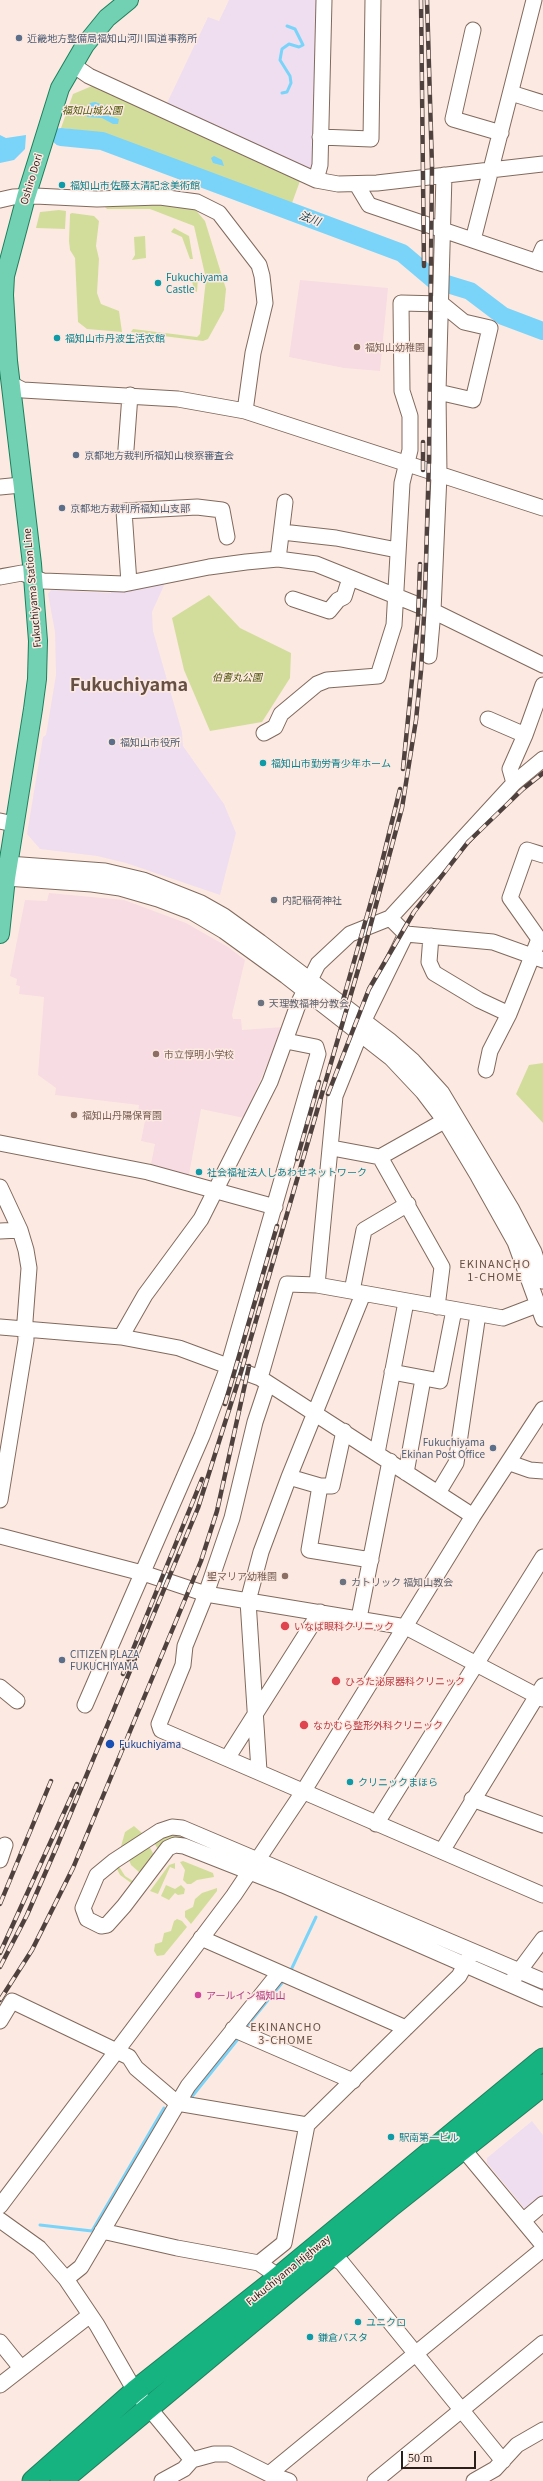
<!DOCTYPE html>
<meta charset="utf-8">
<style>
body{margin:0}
#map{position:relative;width:543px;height:2481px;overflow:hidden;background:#fceae2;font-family:Georgia,serif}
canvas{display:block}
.scale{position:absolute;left:401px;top:2451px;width:75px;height:18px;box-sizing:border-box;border:2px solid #2a1f1b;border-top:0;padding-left:5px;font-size:12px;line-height:14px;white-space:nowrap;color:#2a1f1b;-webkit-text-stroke:3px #fceae2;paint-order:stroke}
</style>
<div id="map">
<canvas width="543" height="2481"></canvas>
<div class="scale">50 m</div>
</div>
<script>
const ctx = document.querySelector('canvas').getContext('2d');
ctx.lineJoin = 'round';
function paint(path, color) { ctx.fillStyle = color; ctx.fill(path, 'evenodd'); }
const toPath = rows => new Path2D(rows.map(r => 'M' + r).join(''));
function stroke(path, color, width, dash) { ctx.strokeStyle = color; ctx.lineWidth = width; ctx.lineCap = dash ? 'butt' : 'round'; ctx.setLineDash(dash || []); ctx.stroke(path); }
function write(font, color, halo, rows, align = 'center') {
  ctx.font = font + ' Georgia,"Noto Sans JP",serif'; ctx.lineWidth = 3; ctx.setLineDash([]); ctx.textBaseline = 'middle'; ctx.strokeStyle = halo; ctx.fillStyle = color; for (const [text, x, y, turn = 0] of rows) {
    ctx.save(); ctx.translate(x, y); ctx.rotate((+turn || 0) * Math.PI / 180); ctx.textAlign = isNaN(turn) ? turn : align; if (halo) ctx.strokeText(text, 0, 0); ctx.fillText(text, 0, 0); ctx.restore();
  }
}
paint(toPath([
 [229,0,319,0,315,169,311,170,167,103,208,17,219,21],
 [166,581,152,612,153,631,182,732,183,746,224,804,236,833,220,895,126,863,97,856,40,849,27,834,43,737,46,735,56,675,55,632,48,594,51,590,111,593,111,589],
 [532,2121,543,2135,543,2199,529,2210,525,2209,487,2163,487,2158]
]), '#efdef0');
paint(toPath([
 [300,280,388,288,380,371,344,368,289,357],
 [49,893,124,900,186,923,228,947,245,960,232,1015,233,1019,241,1019,242,1030,283,1027,244,1118,201,1109,188,1180,150,1169,155,1144,141,1141,146,1116,138,1114,139,1105,55,1095,56,1088,38,1075,44,997,19,994,20,986,16,985,17,979,10,976,25,900,47,901]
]), '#f7dce3');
paint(toPath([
 [92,86,197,131,300,181,292,203,94,132,61,128,73,94],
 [148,201,193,207,205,221,226,289,224,310,208,339,203,341,131,332,133,329,197,337,200,334,206,279,194,226,150,209,107,209,105,207,106,204],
 [59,210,66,211,65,229,36,228,40,212],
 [72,213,94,216,99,221,96,246,99,259,97,293,101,304,119,311,122,332,87,329,78,322,75,258,70,250,69,241,70,214],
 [174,228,189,236,193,259,190,259,182,237,171,232],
 [145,236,146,258,132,260,135,255,134,237],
 [198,277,197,292,195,291,191,279],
 [209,595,240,628,291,653,290,678,262,722,210,731,184,670,172,618],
 [543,1063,543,1123,516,1094,529,1065],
 [134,1826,143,1834,120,1850,125,1832],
 [176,1833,182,1836,181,1840,159,1851,153,1841],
 [148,1844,155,1857,146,1870,139,1872,131,1865,129,1860,132,1854],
 [183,1861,213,1873,214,1877,197,1880,191,1884,187,1884,183,1880,185,1870,180,1862],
 [175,1863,175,1869,170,1867,158,1894,150,1891,169,1865],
 [118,1865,125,1876,136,1883,134,1885,120,1875,116,1867],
 [166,1885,175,1889,181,1885,185,1889,184,1894,178,1895,175,1893,169,1900,161,1896],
 [217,1888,217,1891,191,1924,185,1917,185,1911,193,1907,195,1899,202,1893],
 [177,1919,182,1921,187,1927,164,1955,157,1956,154,1951,155,1944,162,1942,164,1933,171,1931,174,1921]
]), '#d3dd9b');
paint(toPath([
 [95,102,109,107,109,116,119,119,118,124,113,124,102,118,87,117,86,110,90,103],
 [0,135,6,138,26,135,25,149,14,160,0,163],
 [214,156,222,160,224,166,213,163,211,158]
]), '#7ad4f9');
stroke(toPath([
 [282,93,287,92,291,83,290,76,280,60,282,49,289,44,299,47,303,45,295,29,287,26],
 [291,1970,316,1917],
 [246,2027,282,1983],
 [190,2099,238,2039],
 [40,2225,92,2231,164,2108]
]), '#7ad4f9', 3);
stroke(toPath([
 [61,137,102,141,402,253,434,280,470,291,503,316,543,331]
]), '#7ad4f9', 18);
const minor = toPath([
 [473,30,453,119,501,133],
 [73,65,89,76,316,180,338,184,377,183,543,164],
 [511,93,543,103],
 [320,137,371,139,373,0],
 [316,180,320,165,324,0],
 [357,185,369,205,543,264],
 [0,200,13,197,35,196,97,199,160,197,197,202,219,213,259,265,262,276,265,303,253,353,245,411],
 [473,240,534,0],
 [537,262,543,248],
 [11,384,23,390,178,399,245,411,543,508],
 [126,449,130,395],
 [0,487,21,485],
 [282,532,336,538,397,550],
 [278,559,285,502],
 [0,577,22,573,43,581,124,584,209,567,246,562,278,559,316,564,433,611,543,665],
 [129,583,124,511,197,507,222,510,227,537],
 [293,599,329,611,338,600,344,597,350,578],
 [429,656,433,611,439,475,438,392,444,175],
 [488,719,525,735],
 [264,733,275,727,281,714,317,684,327,680,378,676,394,625,402,483,410,450,410,416,402,391,401,303,442,304,464,322,490,328,473,400,438,392],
 [514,783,510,769,525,735,543,685],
 [0,821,14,824],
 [8,864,105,871,143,880,201,903,224,916,260,942,389,1040,413,1061,442,1093,511,1208,534,1252,543,1281],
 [0,882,6,878,92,884,120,888,158,899,192,912,224,931,286,976,391,1058,423,1092,445,1121,478,1176,515,1242,543,1319],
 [390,918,406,934,493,942,543,960],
 [431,936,429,962,434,973,479,1000,509,1014,539,939,510,898,527,850,543,855],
 [363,1022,406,934],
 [486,1070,490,1051,509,1014],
 [0,1143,148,1172,275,1207],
 [332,1148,380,1157,453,1116],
 [380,1157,442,1267,437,1307],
 [0,1187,20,1230,26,1250,29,1268,25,1321,26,1340,0,1500],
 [0,1231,20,1230],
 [317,1285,335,1096,360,1034],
 [352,1291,364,1230,408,1204],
 [0,1327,121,1337,179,1348,260,1378,473,1516],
 [121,1337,145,1295,201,1219,270,1082,299,1002,318,964,350,934,390,918,514,783,543,759],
 [392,1372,440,1381,454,1310],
 [260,1378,287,1284,317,1285,503,1318,537,1305],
 [268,1383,255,1422,232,1518,206,1594,185,1646,183,1665,159,1724,161,1730,543,1895],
 [377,1453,406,1302],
 [510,1463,530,1470,543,1471],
 [406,1473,423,1379],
 [289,1477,320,1486,309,1550,371,1560],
 [320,1486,332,1486,344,1431],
 [438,1493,456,1463,478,1314],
 [0,1536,146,1574,206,1594,406,1627,543,1699],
 [359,1618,390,1461],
 [0,1687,17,1701],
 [85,1705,202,1436,228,1367,318,1054,316,1047,286,1041],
 [228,1757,320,1612],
 [259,1771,248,1601,261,1552,289,1477,363,1294],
 [472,1799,543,1825],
 [376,1824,543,1557],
 [442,1851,543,1686],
 [0,1860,5,1845],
 [201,1938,406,2028],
 [514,1978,543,1939],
 [543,1981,182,1828,172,1827,160,1831,114,1861,97,1875,83,1908,87,1919,101,1926,107,1925,124,1906,168,1848,175,1845,184,1846,283,1885,543,1999],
 [0,2021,12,2001,129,2057,136,2068,177,2103,307,2125],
 [233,2029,353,2081],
 [464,2150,543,2245],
 [0,2206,234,1895,303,1792,473,1516,543,1409],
 [0,2220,39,2248,66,2279,97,2325,135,2391,192,2460],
 [524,2220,543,2204],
 [102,2231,177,2248,259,2263,279,2277],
 [326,2248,332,2256,342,2263,503,2461],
 [259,2263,284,2243,307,2125,459,1976,470,1956],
 [66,2279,81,2267,188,2086,279,1973],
 [0,2342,21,2368],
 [0,2385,90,2315],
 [269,2474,289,2481],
 [162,2481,184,2469,192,2460,214,2454,229,2454,269,2474,543,2249],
 [375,2481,543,2343],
 [474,2481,495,2469,517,2445,543,2430]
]);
const major = toPath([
 [0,934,6,878,33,709,37,679,38,641,32,564,8,361,4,295,5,276,26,197,60,88,85,45,107,18,129,0]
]);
const highway = toPath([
 [33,2481,135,2391,279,2277,543,2059],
 [61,2481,392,2205,543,2085]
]);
stroke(minor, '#82695d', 17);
stroke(major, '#1d7f5d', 20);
stroke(highway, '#1d7f5d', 23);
stroke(minor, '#fff', 15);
stroke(major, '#73d1b3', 18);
stroke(highway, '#16b381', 21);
const rail = toPath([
 [421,0,424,266],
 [423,470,423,442],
 [403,769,418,619,420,564],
 [341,1007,380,870,400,789],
 [328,1094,369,989,414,912,468,842,523,789,543,773],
 [297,1159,319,1082],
 [225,1404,277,1226],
 [123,1674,202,1479],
 [0,1904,51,1781],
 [0,1953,77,1784],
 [0,1967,27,1915,57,1846,198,1508,241,1372,365,946,402,808,416,720,421,671,425,597,429,458,432,166,427,0],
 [0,2000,32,1950,73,1868,201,1561,217,1511,249,1366]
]);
stroke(rail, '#4f423e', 4.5);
stroke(rail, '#fceae2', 3, [9]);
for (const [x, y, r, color] of [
 [19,38,4,"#5c6f8a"],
 [62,185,4,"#0f9aa8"],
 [158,283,4,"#0f9aa8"],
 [57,338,4,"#0f9aa8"],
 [357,347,4,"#8d6e63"],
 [76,455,4,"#5c6f8a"],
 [62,508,4,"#5c6f8a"],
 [112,742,4,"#5c6f8a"],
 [263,763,4,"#0f9aa8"],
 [274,900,4,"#6b7280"],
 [261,1003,4,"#6b7280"],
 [156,1054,4,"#8d6e63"],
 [74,1115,4,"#8d6e63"],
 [199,1172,4,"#0f9aa8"],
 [493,1448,4,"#5c6f8a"],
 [285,1576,4,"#8d6e63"],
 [343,1582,4,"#6b7280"],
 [285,1626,5,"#e0444e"],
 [62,1660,4,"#5c6f8a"],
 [336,1681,5,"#e0444e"],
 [304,1725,5,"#e0444e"],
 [110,1744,5,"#1a4fb4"],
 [350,1782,4,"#0f9aa8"],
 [198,1995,4,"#d1479c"],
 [391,2137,4,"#0f9aa8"],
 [358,2322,4,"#0f9aa8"],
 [310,2337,4,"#0f9aa8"]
]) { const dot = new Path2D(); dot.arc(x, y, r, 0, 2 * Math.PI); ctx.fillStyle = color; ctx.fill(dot); stroke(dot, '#fceae2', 1.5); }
write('10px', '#4e5e75', '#fceae2', [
 ["近畿地方整備局福知山河川国道事務所",27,38],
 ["京都地方裁判所福知山検察審査会",84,455],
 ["京都地方裁判所福知山支部",70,508],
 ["福知山市役所",120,742],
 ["Fukuchiyama",485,1442,"right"],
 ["Ekinan Post Office",485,1454,"right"],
 ["CITIZEN PLAZA",70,1654],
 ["FUKUCHIYAMA",70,1666]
], 'left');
write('italic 10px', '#4d5507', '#fceae2', [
 ["福知山城公園",92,110],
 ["伯耆丸公園",237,677]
]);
write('10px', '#2a1f1b', '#fceae2', [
 ["Oshiro Dori",31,179,-73],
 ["Fukuchiyama Station Line",32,588,-95],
 ["Fukuchiyama Highway",288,2270,-39]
]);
write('10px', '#0d838f', '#fceae2', [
 ["福知山市佐藤太清記念美術館",70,185],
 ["Fukuchiyama",166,277],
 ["Castle",166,289],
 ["福知山市丹波生活衣館",65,338],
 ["福知山市勤労青少年ホーム",271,763],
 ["社会福祉法人しあわせネットワーク",207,1172],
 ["クリニックまほら",358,1782],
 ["駅南第一ビル",399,2137],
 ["ユニクロ",366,2322],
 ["鎌倉パスタ",318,2337]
], 'left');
write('10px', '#785e54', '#fceae2', [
 ["福知山幼稚園",365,347],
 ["市立惇明小学校",164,1054],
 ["福知山丹陽保育園",82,1115],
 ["聖マリア幼稚園",277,1576,"right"]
], 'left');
write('10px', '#5b616d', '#fceae2', [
 ["内記稲荷神社",282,900],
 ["天理教福神分教会",269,1003],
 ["カトリック 福知山教会",351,1582]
], 'left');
write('10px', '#be3a42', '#fceae2', [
 ["いなば眼科クリニック",294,1626],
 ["ひろた泌尿器科クリニック",345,1681],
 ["なかむら整形外科クリニック",313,1725]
], 'left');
write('10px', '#164399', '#fceae2', [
 ["Fukuchiyama",119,1744]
], 'left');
write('10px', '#b23c85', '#fceae2', [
 ["アールイン福知山",206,1995]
], 'left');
write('italic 11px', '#15495c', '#fceae2', [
 ["法川",310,218,20]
]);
ctx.letterSpacing = '1px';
write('11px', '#664f43', '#fceae2', [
 ["EKINANCHO",495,1264],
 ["1-CHOME",495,1277],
 ["EKINANCHO",286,2027],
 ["3-CHOME",286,2040]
]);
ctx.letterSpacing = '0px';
write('bold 18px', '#664f43', '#fceae2', [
 ["Fukuchiyama",129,684]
]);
</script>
